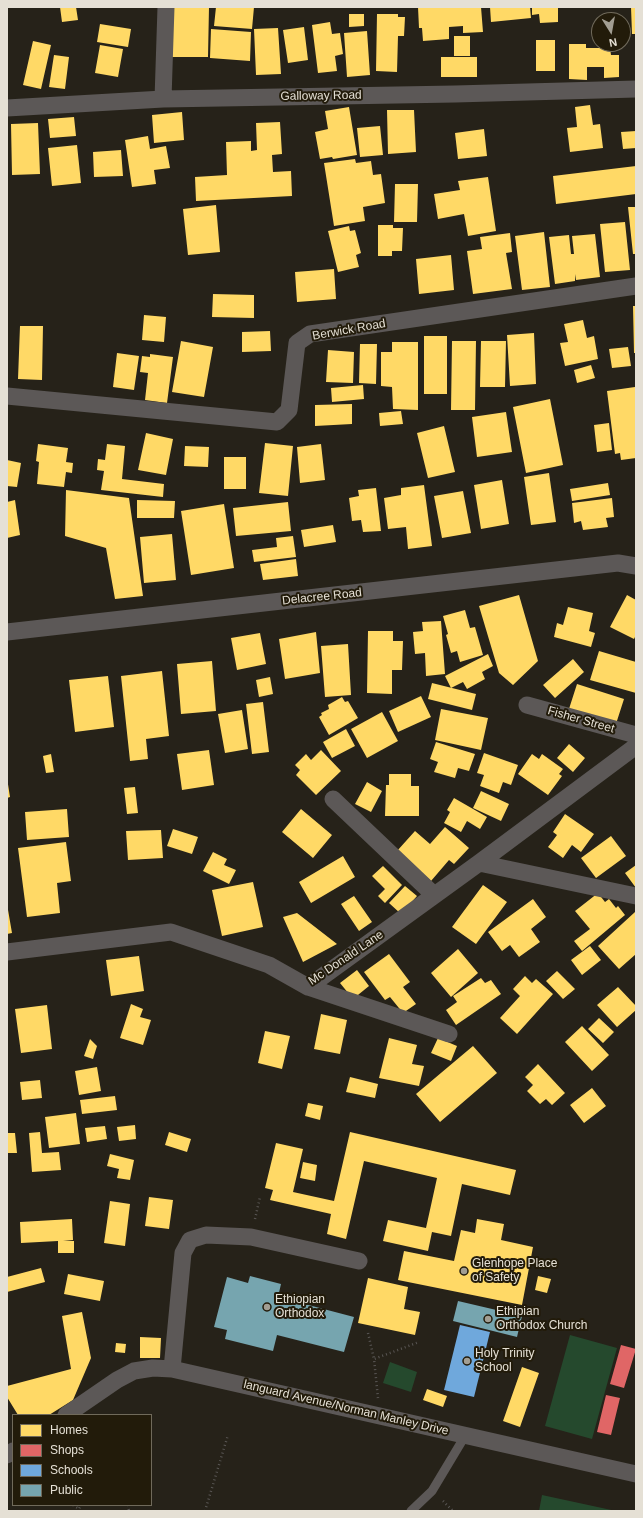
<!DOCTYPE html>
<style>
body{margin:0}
#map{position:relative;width:643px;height:1518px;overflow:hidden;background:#262219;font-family:Helvetica,sans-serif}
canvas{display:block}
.frame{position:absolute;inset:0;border:8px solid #e5e0d5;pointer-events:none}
.legend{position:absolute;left:12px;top:1414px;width:140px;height:92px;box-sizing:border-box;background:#221b0a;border:1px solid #706a5b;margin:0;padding:5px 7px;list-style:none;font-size:12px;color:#e5e0d5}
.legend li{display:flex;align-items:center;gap:8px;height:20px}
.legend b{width:20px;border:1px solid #706a5b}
.north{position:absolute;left:591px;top:12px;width:40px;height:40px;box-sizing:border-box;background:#221b0a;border:1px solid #706a5b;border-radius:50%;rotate:169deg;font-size:11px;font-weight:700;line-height:16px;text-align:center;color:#e5e0d5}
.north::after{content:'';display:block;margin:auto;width:14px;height:18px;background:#a29e93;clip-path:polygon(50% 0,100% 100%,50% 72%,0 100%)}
</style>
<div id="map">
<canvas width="643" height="1518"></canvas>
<div class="frame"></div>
<ul class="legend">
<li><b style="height:11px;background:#ffd966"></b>Homes</li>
<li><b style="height:11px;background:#e06666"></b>Shops</li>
<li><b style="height:11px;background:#6fa8dc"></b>Schools</li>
<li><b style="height:11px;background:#76a5af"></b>Public</li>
</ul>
<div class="north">N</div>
</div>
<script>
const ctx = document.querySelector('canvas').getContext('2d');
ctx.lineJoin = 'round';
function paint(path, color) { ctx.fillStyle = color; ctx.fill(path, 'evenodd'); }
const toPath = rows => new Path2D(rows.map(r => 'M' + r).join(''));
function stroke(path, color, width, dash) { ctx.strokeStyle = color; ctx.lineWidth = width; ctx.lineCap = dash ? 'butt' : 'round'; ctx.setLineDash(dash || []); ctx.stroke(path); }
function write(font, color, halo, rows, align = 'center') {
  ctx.font = font + ' Helvetica,sans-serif'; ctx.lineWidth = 4; ctx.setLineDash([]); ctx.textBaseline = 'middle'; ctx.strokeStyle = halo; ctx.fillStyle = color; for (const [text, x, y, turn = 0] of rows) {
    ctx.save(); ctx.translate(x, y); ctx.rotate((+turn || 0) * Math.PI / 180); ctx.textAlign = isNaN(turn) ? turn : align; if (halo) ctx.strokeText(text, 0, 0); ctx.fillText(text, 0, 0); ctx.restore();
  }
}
paint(toPath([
 [570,1335,617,1348,592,1439,545,1426],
 [390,1362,417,1372,411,1392,383,1383],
 [542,1495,616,1511,539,1511]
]), '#25492d');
paint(toPath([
 [60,7,76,7,78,20,62,22],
 [173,7,209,7,208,57,172,57],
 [216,7,254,7,252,29,214,26],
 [418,7,481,7,483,32,463,33,463,26,449,27,449,39,423,41,422,28,419,28],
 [490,7,530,7,531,18,491,22],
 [532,7,558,7,558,22,540,23,539,14,532,15],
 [631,7,636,7,636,34,632,34],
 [349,14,364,14,364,26,349,27],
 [377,14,398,14,398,17,405,17,404,36,398,36,397,72,376,71],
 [330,22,332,34,340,33,343,54,335,56,337,71,318,73,312,25],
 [100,24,131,29,128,47,97,42],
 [304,27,308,60,288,63,283,30],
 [278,28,281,74,256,75,254,29],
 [211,29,251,32,250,61,210,58],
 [367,31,370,75,347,77,344,33],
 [454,36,470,36,470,56,454,56],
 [536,40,555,40,555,71,536,71],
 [33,41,51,45,41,89,23,85],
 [569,44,586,44,586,48,610,48,611,55,619,55,619,77,604,78,604,67,587,67,587,80,569,79],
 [100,45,123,49,118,77,95,73],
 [54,55,69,57,65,89,49,87],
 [441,57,477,57,477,77,441,77],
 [590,105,593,125,600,124,603,148,570,152,567,128,577,127,575,107],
 [349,107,357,155,333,159,332,157,320,159,315,132,328,129,325,111],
 [387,110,414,110,416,152,388,154],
 [182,112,184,140,154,143,152,115],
 [74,117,76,136,50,138,48,119],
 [280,122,282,154,272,155,273,172,291,171,292,196,196,201,195,177,227,175,226,142,251,141,251,151,257,150,256,123],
 [38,123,40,174,12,175,11,124],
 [380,126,383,155,360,157,357,128],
 [484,129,487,156,458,159,455,133],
 [636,131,636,148,623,149,621,132],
 [148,136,150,149,166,146,170,168,154,170,156,184,132,187,125,140],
 [77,145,81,183,52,186,48,148],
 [121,150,123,176,94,177,93,152],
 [355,159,356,163,371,161,373,175,381,174,385,203,363,207,365,221,334,226,324,163],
 [636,166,636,194,556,204,553,176],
 [488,177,496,231,468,236,464,214,438,219,434,194,460,190,458,181],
 [395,184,418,184,417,222,394,222],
 [216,205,220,252,188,255,183,209],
 [628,207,636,207,636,254,633,254],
 [625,222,630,270,605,272,600,224],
 [378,225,393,225,393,228,403,228,402,251,392,251,392,256,378,256],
 [349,226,350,231,355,230,361,253,356,255,359,267,338,272,328,231],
 [544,232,550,287,522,290,515,236],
 [510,233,512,252,506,253,512,289,473,294,467,251,482,249,480,237],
 [595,234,600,277,576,280,575,274,575,281,555,284,549,237,569,235,571,254,574,254,572,236],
 [451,255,454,290,419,294,416,259],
 [334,269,336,299,297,302,295,272],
 [213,294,254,295,254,318,212,317],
 [633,306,636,306,636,353,634,353],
 [144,315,166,317,164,342,142,340],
 [583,320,587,338,594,336,598,359,565,366,560,343,568,342,564,324],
 [20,326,43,326,42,380,18,379],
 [270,331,271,351,242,352,242,332],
 [534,333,536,384,510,386,507,335],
 [424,336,447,336,447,394,424,394],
 [181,341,213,347,204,397,172,392],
 [452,341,476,341,475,410,451,410],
 [481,341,506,341,505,387,480,387],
 [392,342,418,342,418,410,393,409,392,387,381,386,381,352,392,352],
 [360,344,377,344,376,384,359,383],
 [628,347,631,366,612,368,609,349],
 [328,350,354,352,353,383,326,382],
 [117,353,139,356,134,390,113,387],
 [150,354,173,357,167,403,145,400,148,373,140,372,142,356,150,357],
 [591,365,595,378,577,383,574,370],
 [363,385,364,399,332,402,331,388],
 [635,387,636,398,636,458,621,460,620,453,615,454,607,391],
 [550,399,563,465,526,473,513,407],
 [352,404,352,424,315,426,315,405],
 [401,411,403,424,380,426,379,413],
 [506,412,512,452,477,457,472,417],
 [609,423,612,450,597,452,594,425],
 [444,426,455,472,428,478,417,433],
 [146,433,173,439,166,475,138,470],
 [265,443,293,446,288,496,259,493],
 [38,444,68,448,66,462,73,463,72,473,66,472,64,487,37,484,39,462,36,461],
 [107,444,125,446,122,479,164,484,163,497,101,490,104,471,97,470,98,459,105,460],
 [321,444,325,480,300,483,297,447],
 [185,446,209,447,208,467,184,466],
 [224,457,246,457,246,489,224,489],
 [7,460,21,463,17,487,7,486],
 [549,473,556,522,531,525,524,477],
 [502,480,509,524,481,529,474,485],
 [608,483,610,495,572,501,570,489],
 [424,485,432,546,408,549,406,527,388,529,384,498,401,495,401,488],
 [376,488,381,531,363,532,361,520,352,521,349,498,359,496,358,490],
 [66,490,129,498,143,596,115,599,106,548,65,536],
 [463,491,471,533,442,538,434,496],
 [612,498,614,517,606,518,608,527,583,530,581,521,574,523,572,503],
 [15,500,20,535,7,538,7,502],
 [137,500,175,501,174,518,137,518],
 [288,502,291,531,236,536,233,508],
 [224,504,234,568,191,575,181,511],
 [333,525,336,542,304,547,301,530],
 [172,534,176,580,144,583,140,537],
 [293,536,296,557,254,562,252,550,277,547,276,538],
 [296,559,298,576,263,580,260,564],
 [519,595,538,661,513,685,499,673,479,606],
 [627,595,636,600,636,635,634,639,610,627],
 [568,607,593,613,589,631,595,633,591,647,554,637,557,623,563,625],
 [465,610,470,628,475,627,483,655,460,662,457,651,451,653,446,635,448,634,443,616],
 [441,621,445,674,426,676,425,653,415,654,413,632,423,631,422,622],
 [368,631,393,631,393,641,403,641,402,670,392,670,392,694,367,693],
 [316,632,320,673,285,679,279,639],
 [260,633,266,664,237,670,231,638],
 [348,644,351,695,325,697,321,646],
 [599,651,636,662,636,693,590,680],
 [488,654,493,666,482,672,485,679,467,689,463,682,451,688,445,676],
 [573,659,584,672,555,698,543,685],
 [212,661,216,711,181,714,177,664],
 [162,671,169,736,146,739,148,759,130,761,121,676],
 [108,676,114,727,75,732,69,680],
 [270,677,273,694,259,697,256,680],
 [432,683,476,694,472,710,428,699],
 [577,684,624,699,615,727,568,712],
 [421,696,431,717,398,732,389,711],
 [342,697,345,702,348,701,358,718,329,735,319,717,322,715,321,713,329,709,328,705],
 [263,702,269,752,252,754,246,704],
 [441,709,488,718,481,750,435,740],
 [242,710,248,749,225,753,218,714],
 [382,712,398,741,367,758,351,729],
 [346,729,355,746,332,758,323,742],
 [436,742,475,754,469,771,458,768,455,778,434,772,438,762,430,759],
 [569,744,585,758,573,772,557,758],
 [209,750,214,785,182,790,177,754],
 [321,750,341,771,316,795,296,775,300,770,295,765,306,754,311,760],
 [484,753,518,765,511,785,503,782,499,793,480,786,484,775,477,773],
 [51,754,54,772,46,773,43,756],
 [532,754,539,759,542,754,563,769,559,774,562,776,548,795,518,774],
 [389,774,411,774,411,786,419,786,419,816,385,816,386,785,389,785],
 [7,778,10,797,7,798],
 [367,782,382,791,371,812,355,804],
 [135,787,138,813,127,814,124,788],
 [481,791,509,804,501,821,473,808],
 [454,798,487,817,480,829,467,821,461,832,444,823,450,812,447,810],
 [67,809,69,837,27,840,25,812],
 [301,809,332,835,313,858,282,832],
 [565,814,594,834,581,852,572,845,563,858,548,847,557,835,553,832],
 [445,827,469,848,454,864,449,860,431,881,397,851,415,831,430,844],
 [173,829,198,837,192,854,167,846],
 [161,830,163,858,128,860,126,831],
 [611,836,626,856,596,878,581,858],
 [66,842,71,881,57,883,60,913,27,917,18,848],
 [213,852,227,859,224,865,236,870,229,884,203,871],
 [343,856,355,877,311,903,299,882],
 [636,865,636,888,625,873],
 [383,866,402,885,385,903,378,896,385,889,372,876],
 [253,882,263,927,222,936,212,890],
 [483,885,507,902,476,944,452,927],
 [405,886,417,896,401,914,389,903],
 [598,893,605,902,609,899,616,908,618,906,625,915,582,951,574,941,590,929,575,911],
 [354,896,372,922,359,931,341,904],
 [533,899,546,917,531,929,540,942,519,957,510,945,502,951,488,932],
 [7,904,12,933,7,934],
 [635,912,636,913,636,954,619,969,598,946],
 [297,913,337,944,303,962,283,917],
 [590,946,601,960,582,975,571,960],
 [458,949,478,973,451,997,431,973],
 [389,954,410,982,403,987,416,1004,403,1013,390,997,385,1000,364,972],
 [139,956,144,991,111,996,106,960],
 [357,970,369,986,353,999,340,983],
 [557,971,575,989,563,999,546,981],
 [525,976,532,983,536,979,553,994,517,1034,500,1018,520,996,513,989],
 [481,978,485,983,491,980,501,994,456,1025,446,1010,457,1002,453,996],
 [618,987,636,1006,636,1010,617,1027,597,1005],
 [131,1004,143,1009,140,1017,151,1020,143,1045,120,1038],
 [47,1005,52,1049,21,1053,15,1009],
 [321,1014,347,1020,340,1054,314,1049],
 [599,1018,614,1032,603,1043,588,1029],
 [582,1026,609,1055,592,1071,565,1042],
 [265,1031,290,1036,282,1069,258,1063],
 [389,1038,417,1045,412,1064,424,1066,419,1086,379,1078],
 [438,1038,457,1046,451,1061,431,1053],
 [90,1039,97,1046,93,1059,84,1056],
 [473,1046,497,1073,440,1122,416,1094],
 [538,1064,565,1093,552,1105,546,1099,540,1104,527,1091,533,1085,525,1077],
 [97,1067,101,1091,79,1095,75,1071],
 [350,1077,378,1084,375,1098,346,1092],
 [40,1080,42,1098,22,1100,20,1082],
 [592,1088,606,1106,584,1123,570,1105],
 [115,1096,117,1110,82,1114,80,1100],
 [308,1103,323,1106,320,1120,305,1116],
 [76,1113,80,1144,49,1148,45,1117],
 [135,1125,136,1139,119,1141,117,1127],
 [105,1126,107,1139,87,1142,85,1128],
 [40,1132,42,1153,59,1152,61,1170,32,1172,29,1133],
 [169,1132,191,1139,187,1152,165,1145],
 [350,1132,516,1170,510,1195,462,1184,451,1236,432,1232,428,1251,383,1241,388,1220,426,1228,437,1178,364,1161,346,1239,327,1234,331,1214,270,1200,273,1190,265,1188,276,1143,303,1149,293,1192,334,1201],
 [7,1133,15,1133,17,1153,7,1153],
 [110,1154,134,1160,130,1180,117,1178,119,1169,107,1166],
 [303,1162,317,1165,315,1181,300,1178],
 [149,1197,173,1200,169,1229,145,1226],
 [110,1201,130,1204,125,1246,104,1243],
 [72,1219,73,1240,63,1241,74,1241,74,1253,58,1253,58,1241,21,1243,20,1222],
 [477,1219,504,1224,501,1240,533,1247,522,1305,398,1280,404,1251,454,1261,461,1230,475,1233],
 [41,1268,45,1282,7,1292,7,1277],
 [68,1274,104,1281,100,1301,64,1294],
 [538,1276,551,1279,547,1293,535,1290],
 [368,1278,408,1287,404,1309,420,1312,415,1335,358,1323],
 [82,1312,91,1358,73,1400,49,1415,18,1415,7,1397,7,1386,71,1369,62,1316],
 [140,1337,161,1338,160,1358,140,1358],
 [116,1343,126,1344,125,1353,115,1352],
 [522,1367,539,1373,520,1427,503,1421],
 [427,1389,447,1396,443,1407,423,1400]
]), '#ffd966');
paint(toPath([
 [621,1345,636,1349,624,1388,610,1384],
 [606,1395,620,1398,611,1435,597,1432]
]), '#e06666');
paint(toPath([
 [460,1325,490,1332,474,1397,444,1390]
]), '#6fa8dc');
paint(toPath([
 [250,1276,281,1284,278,1297,354,1317,344,1352,277,1335,273,1351,225,1339,227,1330,214,1327,227,1277,248,1283],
 [458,1301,522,1316,517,1337,453,1321]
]), '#76a5af');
stroke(toPath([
 [255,1219,260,1197],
 [368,1333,374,1359],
 [378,1398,374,1359,419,1342],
 [443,1501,453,1511],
 [73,1505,79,1509,81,1505],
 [128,1505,129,1511],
 [205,1511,228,1435]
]), '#595654', 2.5, [1, 3]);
stroke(toPath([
 [411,1511,432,1491,465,1436]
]), '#5c5857', 9);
stroke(toPath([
 [163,99,166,7],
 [7,108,163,99,455,94,636,89],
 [7,396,277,422,289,410,297,343,310,334,636,286],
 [7,632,618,563,636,566],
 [527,705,636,735],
 [333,799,434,895],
 [479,863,636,896],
 [7,952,171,932,269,965,308,987,479,863,636,746],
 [308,987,449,1034],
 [172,1369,183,1253,190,1240,206,1235,251,1237,359,1261],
 [66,1415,117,1380,134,1371,153,1368,172,1369,636,1474],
 [7,1455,13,1451]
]), '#5c5857', 17);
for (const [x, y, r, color] of [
 [464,1271,4,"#a29e93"],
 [267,1307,4,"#a29e93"],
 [488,1319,4,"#a29e93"],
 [467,1361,4,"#a29e93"]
]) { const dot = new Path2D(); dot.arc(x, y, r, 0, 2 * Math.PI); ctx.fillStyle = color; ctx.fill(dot); stroke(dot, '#221b0a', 1.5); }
write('12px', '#e5e0d5', '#221b0a', [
 ["Galloway Road",321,96,-1],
 ["Berwick Road",349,330,-10],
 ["Delacree Road",322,597,-6],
 ["Fisher Street",581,720,16],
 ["Mc Donald Lane",346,958,-34],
 ["languard Avenue/Norman Manley Drive",346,1408,13]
]);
write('12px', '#e5e0d5', '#221b0a', [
 ["Glenhope Place",472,1264],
 ["of Safety",472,1278],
 ["Ethiopian",275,1300],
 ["Orthodox",275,1314],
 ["Ethipian",496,1312],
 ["Orthodox Church",496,1326],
 ["Holy Trinity",475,1354],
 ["School",475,1368]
], 'left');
</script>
